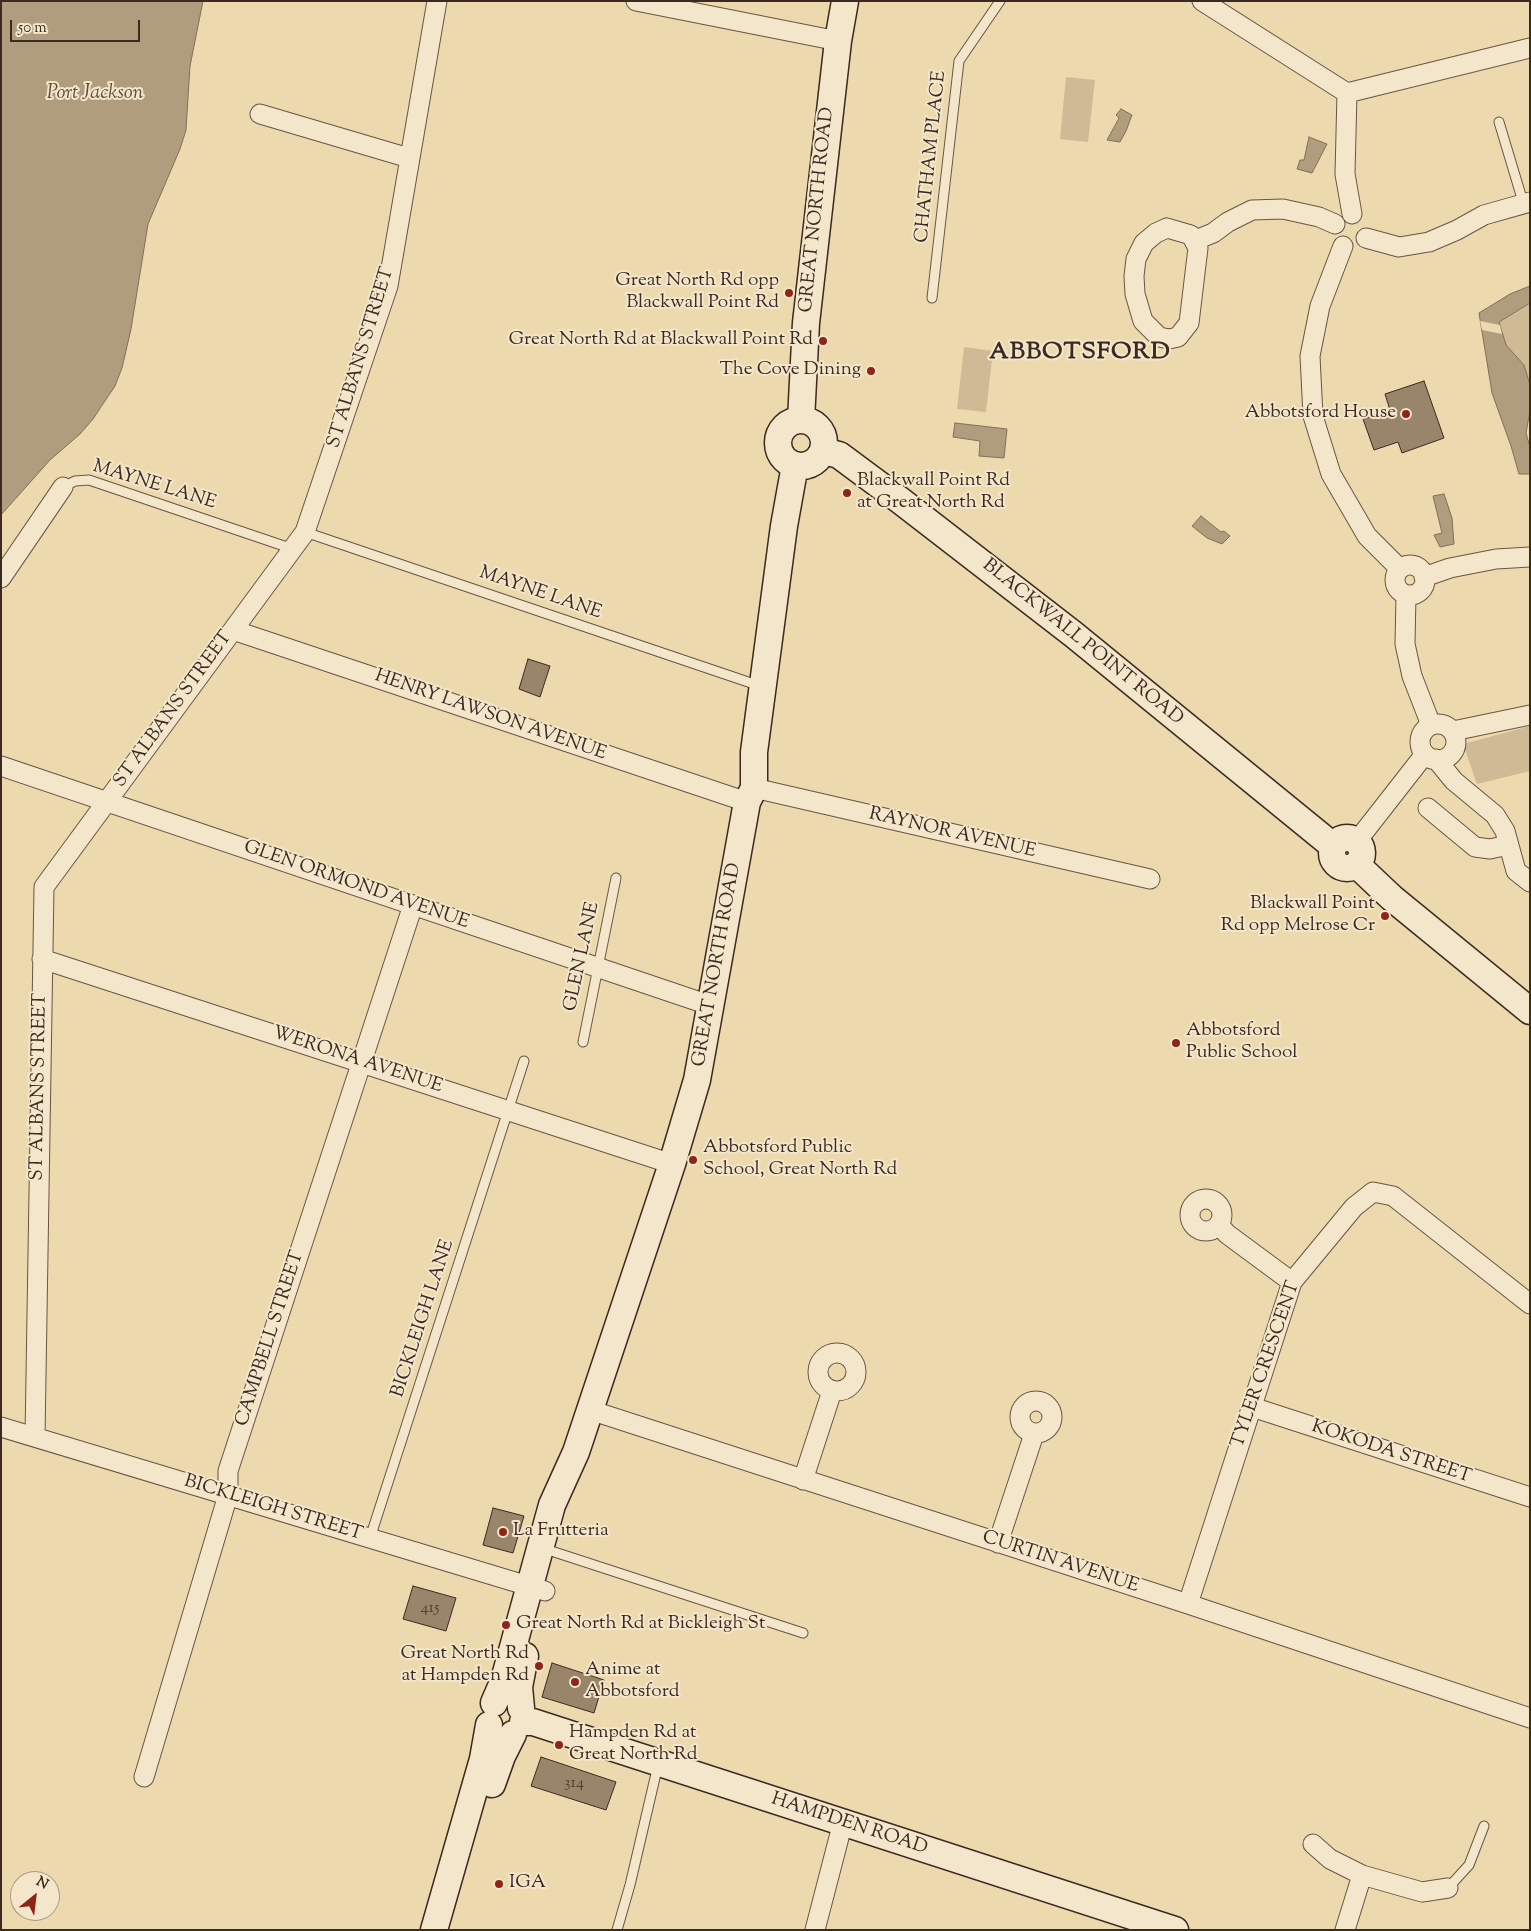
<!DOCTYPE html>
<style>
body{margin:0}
#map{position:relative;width:1531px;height:1931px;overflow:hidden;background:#ecd9ad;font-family:"Sorts Mill Goudy",serif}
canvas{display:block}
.frame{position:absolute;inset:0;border:2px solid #3c2922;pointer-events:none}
.north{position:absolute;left:10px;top:1871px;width:50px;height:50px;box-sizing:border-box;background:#f3e6ca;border:1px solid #aa9a87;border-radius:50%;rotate:29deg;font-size:14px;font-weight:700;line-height:20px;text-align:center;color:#3c2922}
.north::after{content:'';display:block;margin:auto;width:18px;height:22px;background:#8f2418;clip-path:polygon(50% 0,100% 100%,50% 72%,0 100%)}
.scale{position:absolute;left:10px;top:20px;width:130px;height:22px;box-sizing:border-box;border:2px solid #3c2922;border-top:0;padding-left:6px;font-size:15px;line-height:18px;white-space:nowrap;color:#3c2922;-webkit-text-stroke:4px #f3e6ca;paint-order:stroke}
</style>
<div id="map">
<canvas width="1531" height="1931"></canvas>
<div class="frame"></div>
<div class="north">N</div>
<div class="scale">50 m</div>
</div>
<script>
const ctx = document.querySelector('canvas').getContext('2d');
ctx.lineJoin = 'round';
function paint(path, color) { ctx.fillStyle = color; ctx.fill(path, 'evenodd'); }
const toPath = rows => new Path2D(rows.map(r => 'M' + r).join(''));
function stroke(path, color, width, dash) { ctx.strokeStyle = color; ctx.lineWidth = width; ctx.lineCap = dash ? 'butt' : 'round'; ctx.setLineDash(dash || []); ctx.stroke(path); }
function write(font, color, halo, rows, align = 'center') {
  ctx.font = font + ' "Sorts Mill Goudy",serif'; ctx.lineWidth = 4; ctx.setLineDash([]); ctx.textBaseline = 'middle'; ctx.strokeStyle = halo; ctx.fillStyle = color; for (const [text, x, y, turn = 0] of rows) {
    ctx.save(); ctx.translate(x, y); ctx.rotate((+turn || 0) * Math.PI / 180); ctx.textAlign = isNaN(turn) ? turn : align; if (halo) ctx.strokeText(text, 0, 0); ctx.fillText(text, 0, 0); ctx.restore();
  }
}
paint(toPath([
 [1066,77,1095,80,1088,142,1060,139],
 [1530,303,1530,385,1524,365,1506,345,1499,322],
 [964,347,993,351,986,412,957,409],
 [1530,726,1530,771,1477,784,1463,744]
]), '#cebb95');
const water = toPath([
 [1,1,203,1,190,66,186,130,180,149,148,224,131,329,122,368,115,386,93,419,80,434,50,460,1,515,1,1],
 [1121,109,1132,115,1126,131,1120,142,1107,140,1119,118,1116,115,1121,109],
 [1309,137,1327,144,1312,173,1297,169,1300,160,1304,160,1309,137],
 [1530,286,1530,303,1499,322,1506,345,1524,365,1530,385,1530,411,1526,433,1530,447,1530,474,1519,474,1511,446,1492,393,1479,313,1510,294,1530,286],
 [955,423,1007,429,1004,458,979,456,980,441,953,437,955,423],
 [1444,494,1452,518,1454,544,1440,547,1434,535,1442,533,1433,496,1444,494],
 [1201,516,1221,532,1224,531,1230,536,1222,544,1207,538,1192,526,1201,516]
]);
paint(water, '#b09d7e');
stroke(water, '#826f59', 1);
paint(toPath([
 [1480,321,1500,325,1502,334,1482,330]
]), '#ecd9ad');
const building = toPath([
 [1424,381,1444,438,1402,453,1398,442,1374,450,1363,419,1390,410,1385,394,1424,381],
 [528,659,550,666,540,697,519,689,528,659],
 [493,1508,524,1516,513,1553,483,1545,493,1508],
 [413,1586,456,1598,446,1631,403,1619,413,1586],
 [552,1663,604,1680,594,1713,542,1697,552,1663],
 [541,1757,616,1782,606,1810,531,1786,541,1757]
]);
paint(building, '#98856a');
stroke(building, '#3c2922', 1);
const lane = toPath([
 [1499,122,1523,202],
 [932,298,959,61,1000,1],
 [63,487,75,481,89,480,293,549],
 [305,532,760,686],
 [583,1042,616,878],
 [370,1538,524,1061],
 [542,1548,803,1633],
 [1448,1888,1469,1865,1484,1826],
 [617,1930,630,1885,658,1765]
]);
const street = toPath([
 [636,1,838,41],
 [1202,1,1347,93,1530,48],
 [1347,93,1345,174,1352,214],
 [260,114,409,158],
 [1167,228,1191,235,1198,248,1189,323,1178,337,1169,339,1159,337,1143,321,1135,294,1134,276,1136,259,1144,243,1156,233,1167,228],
 [1366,238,1399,247,1429,242,1457,230,1484,215,1530,202],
 [1196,240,1213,233,1228,222,1252,210,1283,209,1319,217,1335,224],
 [1343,246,1320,306,1310,356,1313,416,1331,474,1367,536,1400,569],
 '1395 580a15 15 0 1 1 30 0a15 15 0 1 1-30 0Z',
 [1424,577,1450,568,1496,559,1530,557],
 [1,578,63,487],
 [1406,595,1405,644,1412,676,1431,725],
 [233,630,747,802],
 '1420 742a18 18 0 1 1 36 0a18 18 0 1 1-36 0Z',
 [1453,731,1530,715],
 [1436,759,1454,781,1495,815,1505,831,1516,871,1530,882],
 [1,766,712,1006],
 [754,788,1150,879],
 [1428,808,1475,847,1490,849,1508,845],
 [1357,841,1425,754],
 [42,959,672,1164],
 '1190 1215a16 16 0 1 1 32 0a16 16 0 1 1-32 0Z',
 [1219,1225,1227,1234,1292,1282],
 '818 1372a19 19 0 1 1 38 0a19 19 0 1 1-38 0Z',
 '1020 1417a16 16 0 1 1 32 0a16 16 0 1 1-32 0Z',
 [1252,1407,1530,1497],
 [590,1410,1188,1604,1530,1718],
 [1,1427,545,1591],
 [35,1437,44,887,305,532,388,286,437,1],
 [803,1480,832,1391],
 [998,1543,1034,1434],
 [1188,1604,1292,1282,1354,1207,1373,1192,1393,1196,1530,1304],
 [144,1777,228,1495,228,1471,413,905],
 [1313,1844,1330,1859,1362,1875],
 [815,1930,843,1822],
 [1345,1930,1362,1875,1422,1892,1448,1888]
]);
const secondary = toPath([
 '778 443a23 23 0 1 1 46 0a23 23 0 1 1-46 0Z',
 [801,420,806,323,838,41,845,1],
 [823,451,839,455,901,501,1073,634,1333,846],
 '1332 853a15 15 0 1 1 30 0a15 15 0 1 1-30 0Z',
 [1357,865,1392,898,1530,1011],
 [494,1703,504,1680,552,1505,576,1452,672,1164,697,1080,747,802,754,788,754,752,784,526,795,465],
 [521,1708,519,1687,525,1656],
 [523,1722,533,1722,1175,1930],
 [492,1784,502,1756,513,1734],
 [434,1930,483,1759,489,1725]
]);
stroke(lane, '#685545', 11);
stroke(street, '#685545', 21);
stroke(secondary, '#3c2922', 29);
stroke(lane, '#f3e6ca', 9);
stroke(street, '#f3e6ca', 19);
stroke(secondary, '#f3e6ca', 26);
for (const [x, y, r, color] of [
 [789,293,5,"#8f2418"],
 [823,341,5,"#8f2418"],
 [871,371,5,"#8f2418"],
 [1406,414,5,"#8f2418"],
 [847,493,5,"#8f2418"],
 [1385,916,5,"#8f2418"],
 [1176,1043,5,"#8f2418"],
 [693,1160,5,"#8f2418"],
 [503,1532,5,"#8f2418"],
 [506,1625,5,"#8f2418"],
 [539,1666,5,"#8f2418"],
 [575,1682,5,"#8f2418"],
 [559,1745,5,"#8f2418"],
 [499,1884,5,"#8f2418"]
]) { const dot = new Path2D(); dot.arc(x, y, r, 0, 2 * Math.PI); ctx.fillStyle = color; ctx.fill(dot); stroke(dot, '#f3e6ca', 2); }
write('16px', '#534034', null, [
 ["415",430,1609],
 ["314",574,1784]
]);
write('19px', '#3c2922', '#f3e6ca', [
 ["CHATHAM PLACE",932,157,-84],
 ["GREAT NORTH ROAD",818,210,-84],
 ["ST ALBANS STREET",362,358,-73],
 ["MAYNE LANE",154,486,17],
 ["MAYNE LANE",540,594,19],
 ["BLACKWALL POINT ROAD",1082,643,39],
 ["ST ALBANS STREET",174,710,-54],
 ["HENRY LAWSON AVENUE",490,716,19],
 ["RAYNOR AVENUE",952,834,13],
 ["GLEN ORMOND AVENUE",356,886,19],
 ["GLEN LANE",583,957,-78],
 ["GREAT NORTH ROAD",718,965,-80],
 ["WERONA AVENUE",357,1061,18],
 ["ST ALBANS STREET",40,1087,-89],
 ["BICKLEIGH LANE",424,1319,-72],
 ["CAMPBELL STREET",271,1339,-72],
 ["TYLER CRESCENT",1267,1365,-71],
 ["KOKODA STREET",1391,1453,18],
 ["BICKLEIGH STREET",273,1509,17],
 ["CURTIN AVENUE",1060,1563,18],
 ["HAMPDEN ROAD",849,1825,18]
]);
write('19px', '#3c2922', '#f3e6ca', [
 ["Great North Rd opp",779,282,"right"],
 ["Blackwall Point Rd",779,304,"right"],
 ["Great North Rd at Blackwall Point Rd",813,341,"right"],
 ["The Cove Dining",861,371,"right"],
 ["Abbotsford House",1396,414,"right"],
 ["Blackwall Point Rd",857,482],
 ["at Great North Rd",857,504],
 ["Blackwall Point",1375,905,"right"],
 ["Rd opp Melrose Cr",1375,927,"right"],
 ["Abbotsford",1186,1032],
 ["Public School",1186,1054],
 ["Abbotsford Public",703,1149],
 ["School, Great North Rd",703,1171],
 ["La Frutteria",513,1532],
 ["Great North Rd at Bickleigh St",516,1625],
 ["Great North Rd",529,1655,"right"],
 ["at Hampden Rd",529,1677,"right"],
 ["Anime at",585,1671],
 ["Abbotsford",585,1693],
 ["Hampden Rd at",569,1734],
 ["Great North Rd",569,1756],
 ["IGA",509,1884]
], 'left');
write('italic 20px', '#5f4c3e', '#f3e6ca', [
 ["Port Jackson",95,95]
]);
ctx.letterSpacing = '1px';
write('bold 24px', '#3c2922', '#f3e6ca', [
 ["ABBOTSFORD",1080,354]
]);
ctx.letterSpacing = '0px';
</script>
